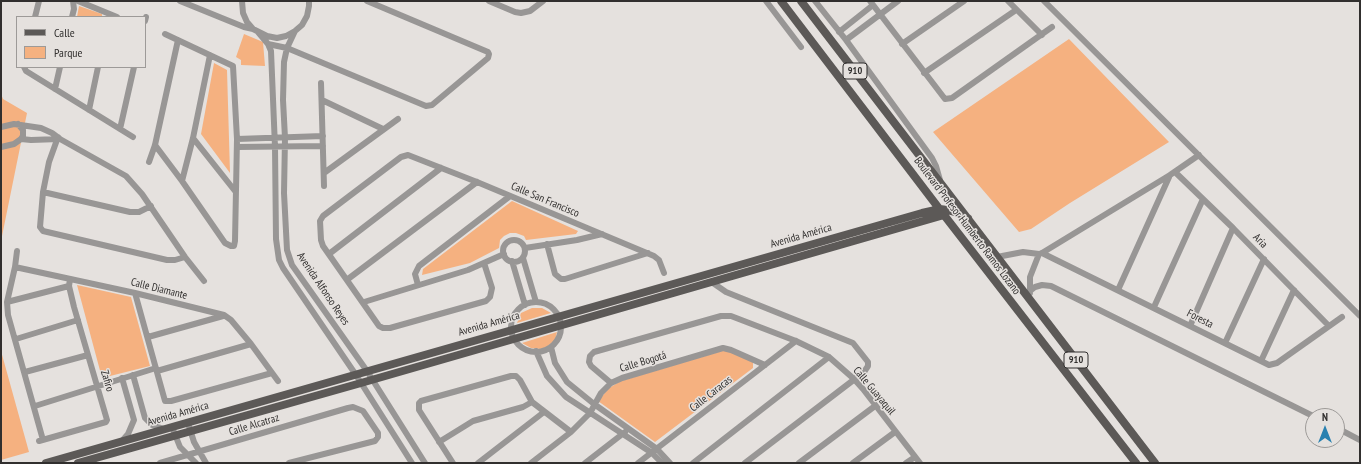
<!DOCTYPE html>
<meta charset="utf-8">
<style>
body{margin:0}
#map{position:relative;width:1361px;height:464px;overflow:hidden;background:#e5e1de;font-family:"PT Sans Narrow",sans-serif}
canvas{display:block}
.frame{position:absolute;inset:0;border:2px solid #312f2e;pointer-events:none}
.legend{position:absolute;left:16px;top:16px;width:130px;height:52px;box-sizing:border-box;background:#e5e1de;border:1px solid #9d9a98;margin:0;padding:5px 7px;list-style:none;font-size:12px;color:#312f2e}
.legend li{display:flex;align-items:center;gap:8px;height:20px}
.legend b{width:20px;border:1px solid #9d9a98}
.north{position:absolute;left:1305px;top:408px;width:40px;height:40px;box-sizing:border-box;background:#e5e1de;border:1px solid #9d9a98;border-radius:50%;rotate:0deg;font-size:11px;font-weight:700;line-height:16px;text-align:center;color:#312f2e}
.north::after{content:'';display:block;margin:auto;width:14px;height:18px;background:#2981b0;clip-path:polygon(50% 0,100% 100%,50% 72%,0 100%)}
</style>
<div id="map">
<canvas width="1361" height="464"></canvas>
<div class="frame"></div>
<ul class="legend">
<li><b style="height:5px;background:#5c5957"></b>Calle</li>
<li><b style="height:11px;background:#f5b180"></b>Parque</li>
</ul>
<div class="north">N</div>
</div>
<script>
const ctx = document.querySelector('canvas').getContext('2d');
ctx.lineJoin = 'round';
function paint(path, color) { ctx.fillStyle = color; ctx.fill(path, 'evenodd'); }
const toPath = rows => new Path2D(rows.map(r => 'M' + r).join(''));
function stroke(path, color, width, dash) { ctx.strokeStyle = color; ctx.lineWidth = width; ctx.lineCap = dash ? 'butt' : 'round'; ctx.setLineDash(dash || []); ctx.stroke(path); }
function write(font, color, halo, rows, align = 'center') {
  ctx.font = font + ' "PT Sans Narrow",sans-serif'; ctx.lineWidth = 3; ctx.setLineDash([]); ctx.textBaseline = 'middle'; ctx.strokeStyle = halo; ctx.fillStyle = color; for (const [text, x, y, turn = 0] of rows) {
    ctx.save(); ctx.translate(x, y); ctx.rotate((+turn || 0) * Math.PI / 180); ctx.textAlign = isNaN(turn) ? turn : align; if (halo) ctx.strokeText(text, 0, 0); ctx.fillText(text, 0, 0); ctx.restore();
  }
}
paint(toPath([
 [79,6,102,14,102,17,77,17],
 [244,34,263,42,265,66,241,65,241,60,236,57],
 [1069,39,1169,142,1070,203,1031,229,1019,232,933,132],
 [214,63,227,70,230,173,201,134],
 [1,94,3,99,27,113,1,241],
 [512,201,578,231,576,234,526,240,524,236,516,233,510,233,504,236,500,240,499,248,470,263,422,275,423,269],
 [77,285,131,297,150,366,102,378],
 [532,308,542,308,551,313,517,323,521,313],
 [557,332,555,340,547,347,541,349,531,348,522,343],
 [725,350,753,361,753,368,655,442,598,401,609,388,621,381],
 [1,351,29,452,1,460]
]), '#f5b180');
stroke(toPath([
 [78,1,117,17],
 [180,1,244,27,253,29],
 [242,1,243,13,247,22,253,29,267,36,277,38,286,36,295,31,302,25,307,16,309,6,309,1],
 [489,1,515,12,521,13,530,11,543,1],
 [766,1,801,47],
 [815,1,846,40,932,158,936,166,940,180],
 [870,1,945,99,952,98,1052,27],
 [1008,1,1042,35],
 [1044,1,1360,316],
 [35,17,39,1],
 [72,17,74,9,73,1],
 [145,21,146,17],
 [295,31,287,48,284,62,283,100,285,138,284,193,287,250,292,265,367,371,425,463],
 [258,32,268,44,271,51,275,147,276,239,279,260,283,268,356,375,412,463],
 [839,32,873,5],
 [846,40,898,1],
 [268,44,287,48,426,106,432,105,488,58,489,54,488,52,367,1],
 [902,44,964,1],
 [24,67,26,71,133,137],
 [924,73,1016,10],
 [321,83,324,186],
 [55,89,60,67],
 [322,100,383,129],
 [89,110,98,67],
 [18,124,23,130,23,136,21,139],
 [1,127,14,124,41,128,52,133,60,139,126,176,142,194,185,257,204,281],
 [120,129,134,67],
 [58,137,49,162,43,192,40,227,43,231,167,260,175,260,185,257],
 [193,138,235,191],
 [237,139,323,136],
 [155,145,182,181,225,243,231,246,234,246,235,241,237,139,233,66,165,34],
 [1,147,14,144,21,139,31,140,59,139],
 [237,147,323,146],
 [149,162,155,145,178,40],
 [1175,172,1233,228,1329,326],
 [324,173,398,119],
 [182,181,193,138,210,55],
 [43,192,130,212,139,212,151,206],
 '503 251a11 11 0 1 1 22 0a11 11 0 1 1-22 0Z',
 [547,244,555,274,561,279,565,279,648,253],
 [525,248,577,240,602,234],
 [17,251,15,267,7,302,8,315,43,440],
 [1042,253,1269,365,1277,363,1342,317],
 [329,254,441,168],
 [997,257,1023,252,1039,254,1042,253,1170,175,1199,155],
 [523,258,536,302],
 [512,261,525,305],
 [484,263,492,288,490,297,486,301,390,328,383,328,379,326,323,246,321,240,320,221,323,216,401,157,408,155,477,182,654,256,659,260,664,273],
 [15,267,135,293,224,315,231,320,251,344,278,381],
 [348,279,477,182],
 [713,283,726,292,853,343,868,362,868,366,864,372,745,463],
 [418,285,415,274,419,266,510,196],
 [1118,290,1170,175],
 [1030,291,1035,287,1042,285,1051,286,1313,416],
 [135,293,165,401,171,401,272,373],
 [1030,293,1030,277,1039,254],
 [7,302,69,286],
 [364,302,468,270,504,254],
 '511 327a25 25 0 1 1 50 0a25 25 0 1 1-50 0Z',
 [1154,307,1203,199],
 [1190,326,1233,228],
 [148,337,223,316],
 [16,339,78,320],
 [1225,343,1264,259],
 [551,347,555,363,567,382,594,404,657,449,670,463],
 [536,351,547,376,566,397,652,453,662,463],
 [1261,361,1294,290],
 [157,371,251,344],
 [25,372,88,355],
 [133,375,145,418,152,425,164,429],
 [122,378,134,420,128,434,122,441],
 [611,383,591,366,589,362,590,356,594,352,721,316,731,316,796,341,829,357,854,379,863,389,920,463],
 [35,406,156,368],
 [188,423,194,442,206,463],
 [172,427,180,447,196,463],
 [1337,428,1360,440],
 [39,441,106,422,107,420,74,307,69,286,70,279],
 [439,442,473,421,523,407,532,402],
 [160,463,348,408,353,407,363,411,378,433,378,437,375,441,289,463],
 [453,463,419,410,419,403,421,401,511,376,516,376,520,380,532,402,571,432],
 [478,463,544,412],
 [531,463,571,432,590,413,601,393,611,383,622,378,723,348,731,350,765,365],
 [585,463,625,432],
 [638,463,796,341],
 [693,463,829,357],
 [799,463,875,406],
 [853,463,895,432],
 [906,463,915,457]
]), '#989695', 6);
stroke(toPath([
 [781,1,944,215,1136,463],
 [801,1,1155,463],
 [46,463,922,213,940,209,947,210,958,213,968,218],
 [78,463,361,383,944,215]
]), '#5c5957', 8);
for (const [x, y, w] of [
 [855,71,24],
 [1076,360,24]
]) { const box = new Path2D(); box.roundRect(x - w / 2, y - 8, w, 16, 3); ctx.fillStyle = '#e5e1de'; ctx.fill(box); stroke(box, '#312f2e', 1); }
write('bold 10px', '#312f2e', null, [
 ["910",855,71],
 ["910",1076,360]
]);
write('11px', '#312f2e', '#e5e1de', [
 ["Calle San Francisco",545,200,23],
 ["Boulevard Profesor Humberto Ramos Lozano",967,226,53],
 ["Avenida América",801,236,-16],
 ["Aria",1260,241,46],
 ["Calle Diamante",159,289,14],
 ["Avenida Alfonso Reyes",323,289,56],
 ["Foresta",1200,319,27],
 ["Avenida América",489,324,-16],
 ["Calle Bogotá",643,362,-17],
 ["Zafiro",107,381,73],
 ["Calle Guayaquil",874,391,50],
 ["Calle Caracas",711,394,-38],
 ["Avenida América",178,414,-16],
 ["Calle Alcatraz",254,425,-17]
]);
</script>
